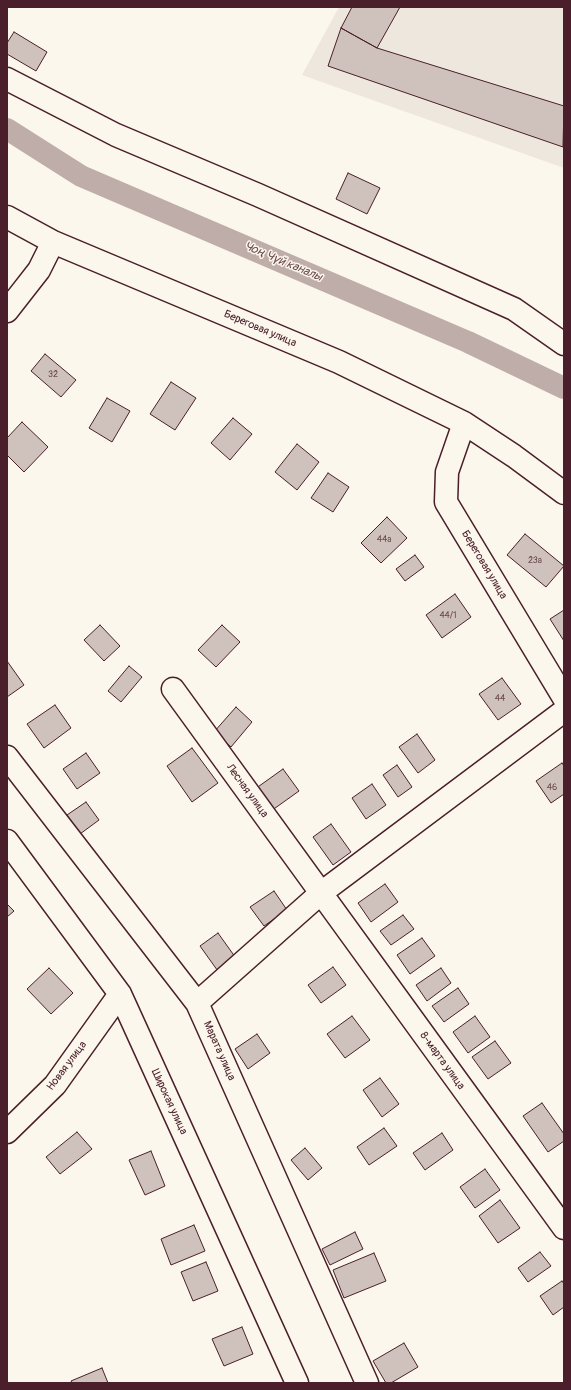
<!DOCTYPE html>
<meta charset="utf-8">
<style>
body{margin:0}
#map{position:relative;width:571px;height:1390px;overflow:hidden;background:#fbf7ec;font-family:Pangolin,sans-serif}
canvas{display:block}
.frame{position:absolute;inset:0;border:8px solid #4a1f2b;pointer-events:none}
</style>
<div id="map">
<canvas width="571" height="1390"></canvas>
<div class="frame"></div>
</div>
<script>
const ctx = document.querySelector('canvas').getContext('2d');
ctx.lineJoin = 'round';
function paint(path, color) { ctx.fillStyle = color; ctx.fill(path, 'evenodd'); }
const toPath = rows => new Path2D(rows.map(r => 'M' + r).join(''));
function stroke(path, color, width, dash) { ctx.strokeStyle = color; ctx.lineWidth = width; ctx.lineCap = dash ? 'butt' : 'round'; ctx.setLineDash(dash || []); ctx.stroke(path); }
function write(font, color, halo, rows, align = 'center') {
  ctx.font = font + ' Pangolin,sans-serif'; ctx.lineWidth = 3; ctx.setLineDash([]); ctx.textBaseline = 'middle'; ctx.strokeStyle = halo; ctx.fillStyle = color; for (const [text, x, y, turn = 0] of rows) {
    ctx.save(); ctx.translate(x, y); ctx.rotate((+turn || 0) * Math.PI / 180); ctx.textAlign = isNaN(turn) ? turn : align; if (halo) ctx.strokeText(text, 0, 0); ctx.fillText(text, 0, 0); ctx.restore();
  }
}
paint(toPath([
 [339,7,564,7,564,168,302,75]
]), '#eee7de');
stroke(toPath([
 [7,129,81,176,468,342,564,388]
]), '#bfadaa', 22);
const building = toPath([
 [352,7,400,7,377,48,341,28,352,7],
 [341,28,377,48,564,106,563,147,328,66,341,28],
 [14,32,47,52,36,71,7,54,7,43,14,32],
 [348,173,380,188,367,214,336,199,348,173],
 [45,354,76,380,61,397,31,371,45,354],
 [171,382,196,398,175,430,150,414,171,382],
 [107,398,130,411,112,442,89,428,107,398],
 [233,418,252,434,230,460,211,443,233,418],
 [22,422,48,447,24,472,7,455,7,438,22,422],
 [297,444,319,462,297,490,275,472,297,444],
 [328,473,349,487,333,512,311,498,328,473],
 [387,517,407,538,381,563,361,543,387,517],
 [525,534,564,566,546,587,507,555,525,534],
 [415,555,424,567,405,581,396,569,415,555],
 [455,594,471,617,442,638,426,615,455,594],
 [564,610,564,641,550,619,564,610],
 [100,625,120,646,104,661,84,640,100,625],
 [222,625,240,642,216,667,198,650,222,625],
 [7,661,24,685,7,697,7,661],
 [129,666,142,677,121,702,108,691,129,666],
 [502,678,521,704,498,720,479,694,502,678],
 [55,705,71,728,44,748,27,724,55,705],
 [236,707,252,722,231,747,214,732,236,707],
 [417,734,435,760,418,773,399,747,417,734],
 [192,748,218,783,192,802,167,766,192,748],
 [86,753,100,773,77,789,63,769,86,753],
 [562,763,564,766,564,794,551,803,536,781,562,763],
 [397,765,412,787,398,797,383,775,397,765],
 [283,769,299,791,271,811,255,789,283,769],
 [372,784,386,805,366,819,352,798,372,784],
 [86,802,99,820,80,834,67,815,86,802],
 [331,824,351,852,333,865,313,837,331,824],
 [385,884,398,902,371,922,358,903,385,884],
 [274,891,287,910,264,926,250,907,274,891],
 [7,904,14,911,7,917,7,904],
 [403,915,414,929,391,945,380,931,403,915],
 [218,933,238,961,220,974,200,946,218,933],
 [422,938,435,956,410,974,397,955,422,938],
 [333,967,346,985,321,1003,308,985,333,967],
 [49,968,73,993,51,1014,27,989,49,968],
 [441,968,451,983,427,1001,416,985,441,968],
 [458,988,469,1004,444,1022,432,1006,458,988],
 [352,1016,370,1040,345,1058,327,1034,352,1016],
 [475,1016,490,1037,468,1053,453,1032,475,1016],
 [257,1034,270,1053,248,1069,235,1049,257,1034],
 [495,1041,511,1063,488,1079,472,1057,495,1041],
 [380,1078,399,1104,382,1117,363,1090,380,1078],
 [542,1103,564,1134,564,1141,548,1152,523,1116,542,1103],
 [384,1128,397,1146,369,1165,357,1147,384,1128],
 [77,1132,92,1149,60,1174,46,1157,77,1132],
 [442,1133,453,1150,425,1170,413,1153,442,1133],
 [305,1148,322,1168,308,1180,291,1160,305,1148],
 [151,1151,165,1186,145,1195,129,1160,151,1151],
 [485,1169,500,1190,475,1208,460,1187,485,1169],
 [500,1200,520,1228,498,1243,479,1216,500,1200],
 [194,1225,205,1251,171,1265,161,1239,194,1225],
 [355,1232,363,1249,330,1265,322,1249,355,1232],
 [540,1252,551,1266,528,1282,518,1268,540,1252],
 [374,1253,386,1281,344,1298,333,1270,374,1253],
 [206,1262,218,1291,193,1301,181,1272,206,1262],
 [562,1281,564,1284,564,1307,553,1315,540,1296,562,1281],
 [242,1327,253,1354,224,1366,212,1339,242,1327],
 [404,1343,418,1367,391,1383,386,1383,373,1361,404,1343],
 [102,1368,108,1383,72,1383,71,1381,102,1368]
]);
paint(building, '#cfc2bc');
stroke(building, '#4a1f2b', 1);
const minor = toPath([
 [7,79,116,135,258,195,514,309,564,344],
 [7,217,53,242],
 [7,311,39,270,53,242,339,362,464,423,514,456,564,493],
 [464,423,447,472,446,502,564,698],
 [173,689,564,1228],
 [7,757,197,1003,367,1383],
 [7,841,120,994,297,1383],
 [197,1003,321,893,564,711],
 [7,1132,55,1085,120,994]
]);
stroke(minor, '#4a1f2b', 25);
stroke(minor, '#fbf7ec', 22);
write('9px', '#6b484f', null, [
 ["32",53,375],
 ["44а",384,540],
 ["23а",535,561],
 ["44/1",448,616],
 ["44",500,699],
 ["46",552,788]
]);
write('11px', '#4a1f2b', '#fbf7ec', [
 ["Береговая улица",260,329,23],
 ["Береговая улица",484,565,59],
 ["Лесная улица",247,791,54],
 ["Марата улица",219,1051,66],
 ["8-марта улица",442,1061,54],
 ["Новая улица",67,1066,-53],
 ["Широкая улица",169,1102,65]
]);
write('italic 12px', '#6d4a51', '#fbf7ec', [
 ["Чоң Чүй каналы",283,262,23]
]);
</script>
